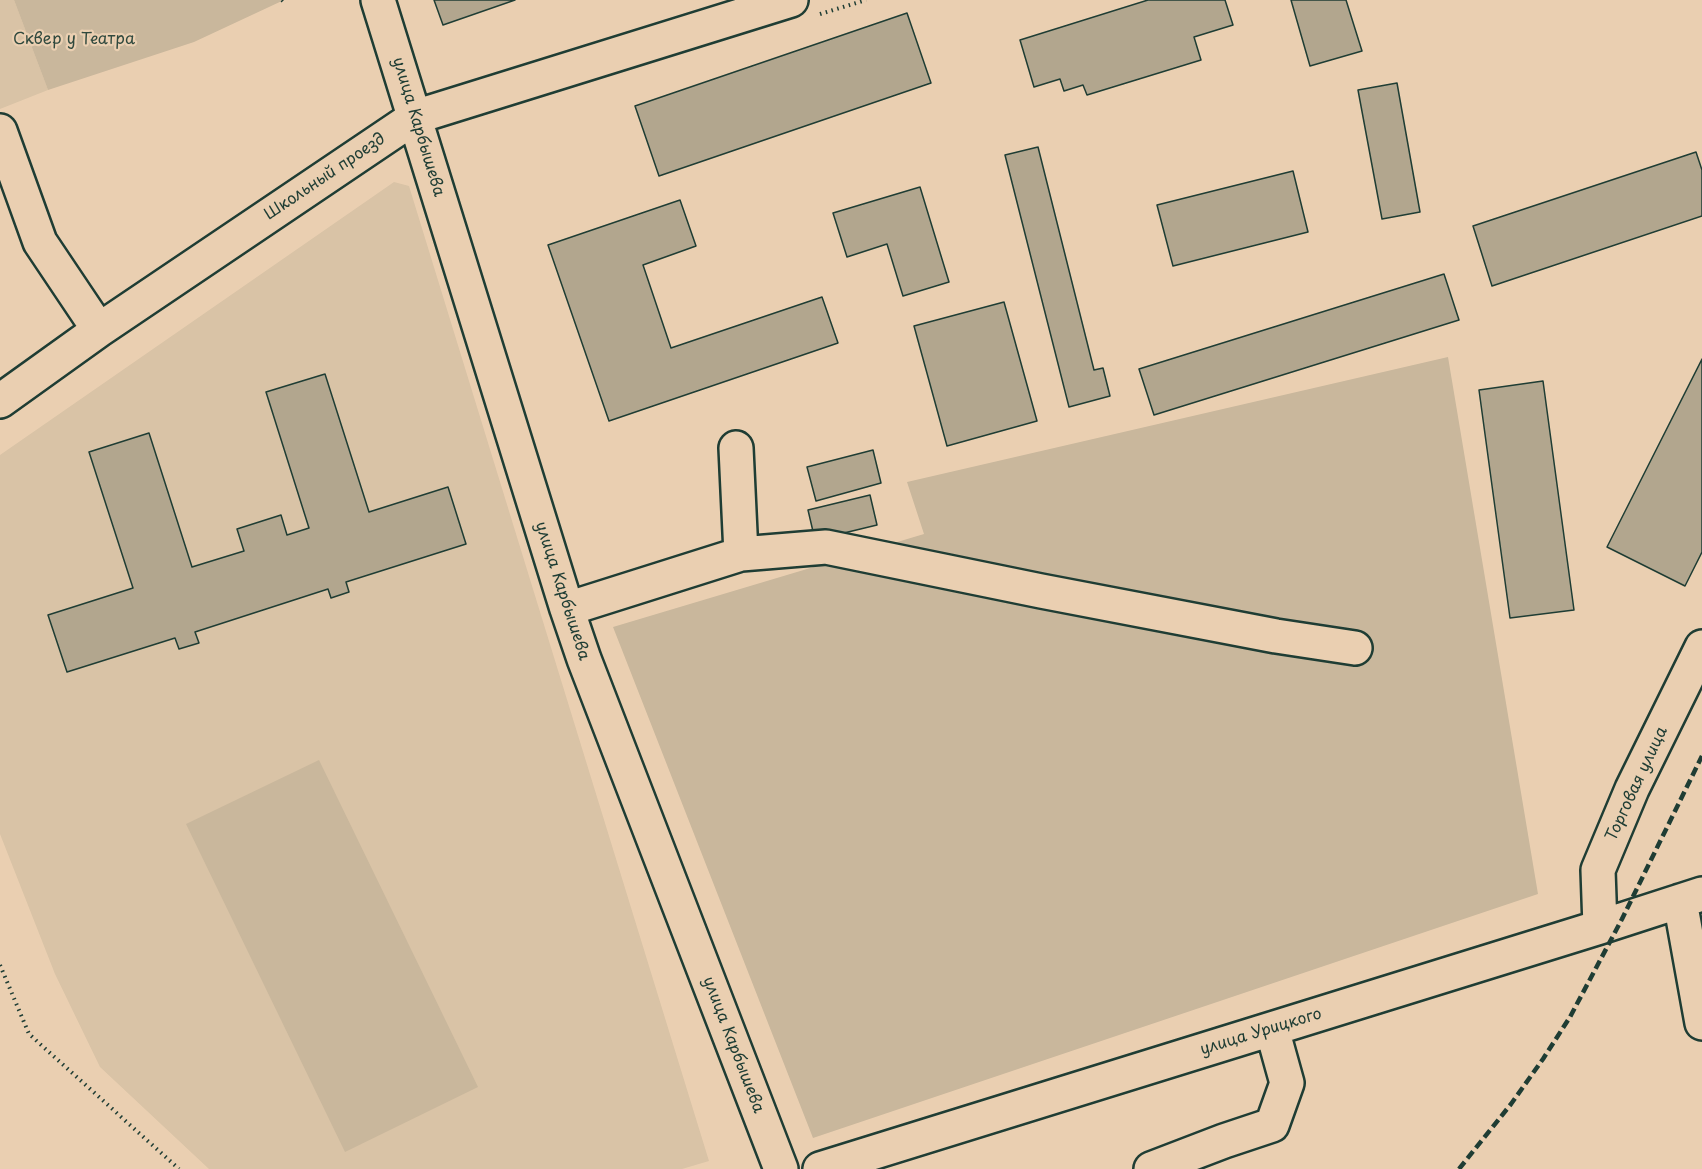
<!DOCTYPE html>
<meta charset="utf-8">
<style>
body{margin:0}
canvas{display:block;background:#eacfb1}
</style>
<canvas width="1702" height="1169"></canvas>
<script>
const ctx = document.querySelector('canvas').getContext('2d');
ctx.lineJoin = 'round';
function paint(path, color) { ctx.fillStyle = color; ctx.fill(path, 'evenodd'); }
const toPath = rows => new Path2D(rows.map(r => 'M' + r).join(''));
function stroke(path, color, width, dash) { ctx.strokeStyle = color; ctx.lineWidth = width; ctx.lineCap = dash ? 'butt' : 'round'; ctx.setLineDash(dash || []); ctx.stroke(path); }
function write(font, color, halo, rows, align = 'center') {
  ctx.font = font + ' "Playpen Sans",sans-serif'; ctx.lineWidth = 4.5; ctx.setLineDash([]); ctx.textBaseline = 'middle'; ctx.strokeStyle = halo; ctx.fillStyle = color; for (const [text, x, y, turn = 0] of rows) {
    ctx.save(); ctx.translate(x, y); ctx.rotate((+turn || 0) * Math.PI / 180); ctx.textAlign = isNaN(turn) ? turn : align; if (halo) ctx.strokeText(text, 0, 0); ctx.fillText(text, 0, 0); ctx.restore();
  }
}
paint(toPath([
 [0,0,14,0,48,90,0,109],
 [394,182,409,186,709,1161,682,1169,209,1169,100,1067,55,974,0,834,0,455]
]), '#d9c3a6');
paint(toPath([
 [14,0,284,0,194,42,48,90],
 [1448,357,1538,894,813,1138,613,627,924,534,907,482],
 [319,760,478,1087,345,1152,186,824]
]), '#c9b79c');
const building = toPath([
 [434,0,515,0,443,25,434,0],
 [1148,0,1225,0,1233,25,1194,37,1201,60,1087,95,1083,85,1064,91,1060,79,1034,87,1020,40,1148,0],
 [1291,0,1346,0,1362,51,1310,66,1291,0],
 [907,13,931,83,659,176,635,106,907,13],
 [1397,83,1420,212,1382,219,1358,90,1397,83],
 [1038,147,1094,370,1103,368,1110,396,1069,407,1005,155,1038,147],
 [1696,152,1702,170,1702,216,1492,286,1473,226,1696,152],
 [1293,171,1308,232,1173,266,1157,205,1293,171],
 [920,187,949,282,903,296,887,244,847,257,833,213,920,187],
 [680,200,696,246,643,265,671,348,822,297,838,343,609,421,548,245,680,200],
 [1444,274,1459,320,1154,415,1139,369,1444,274],
 [1004,302,1037,421,947,446,914,326,1004,302],
 [1702,359,1702,552,1685,586,1607,547,1702,359],
 [325,374,369,512,448,487,466,544,346,582,349,592,331,598,328,589,195,632,199,643,179,649,175,638,67,672,48,615,133,588,89,452,149,433,192,567,244,551,237,529,281,515,287,535,309,528,266,392,325,374],
 [1543,381,1574,610,1510,618,1479,390,1543,381],
 [873,450,881,483,816,501,807,467,873,450],
 [870,495,877,525,815,540,808,510,870,495]
]);
paint(building, '#b2a68e');
stroke(building, '#1f3d34', 1.5);
const minor = toPath([
 [378,0,567,609,584,659,781,1169],
 [0,131,40,242,99,330],
 [0,401,99,330,415,117,791,0],
 [736,448,741,554],
 [567,609,741,554,826,547,1041,591,1276,636,1355,648],
 [1680,901,1702,1023],
 [1600,927,1598,870,1632,789,1702,647],
 [820,1169,1600,927,1702,894],
 [1151,1169,1224,1141,1272,1125,1287,1083,1272,1029]
]);
stroke(minor, '#1f3d34', 38);
stroke(toPath([
 [282,0,283,1],
 [820,14,866,0],
 [0,965,29,1034,179,1169]
]), '#1f3d34', 4, [1.5, 4.5]);
stroke(minor, '#eacfb1', 33);
stroke(toPath([
 [1459,1169,1511,1104,1543,1059,1570,1017,1622,919,1702,756]
]), '#1f3d34', 4.5, [9, 4.5]);
write('16px', '#30493e', '#eacfb1', [
 ["Сквер у Театра",74,40]
]);
write('16px', '#1f3d34', '#eacfb1', [
 ["улица Карбышева",418,127,73],
 ["Школьный проезд",325,177,-34],
 ["улица Карбышева",562,591,72],
 ["Торговая улица",1637,784,-65],
 ["улица Урицкого",1261,1032,-17],
 ["улица Карбышева",733,1045,69]
]);
</script>
